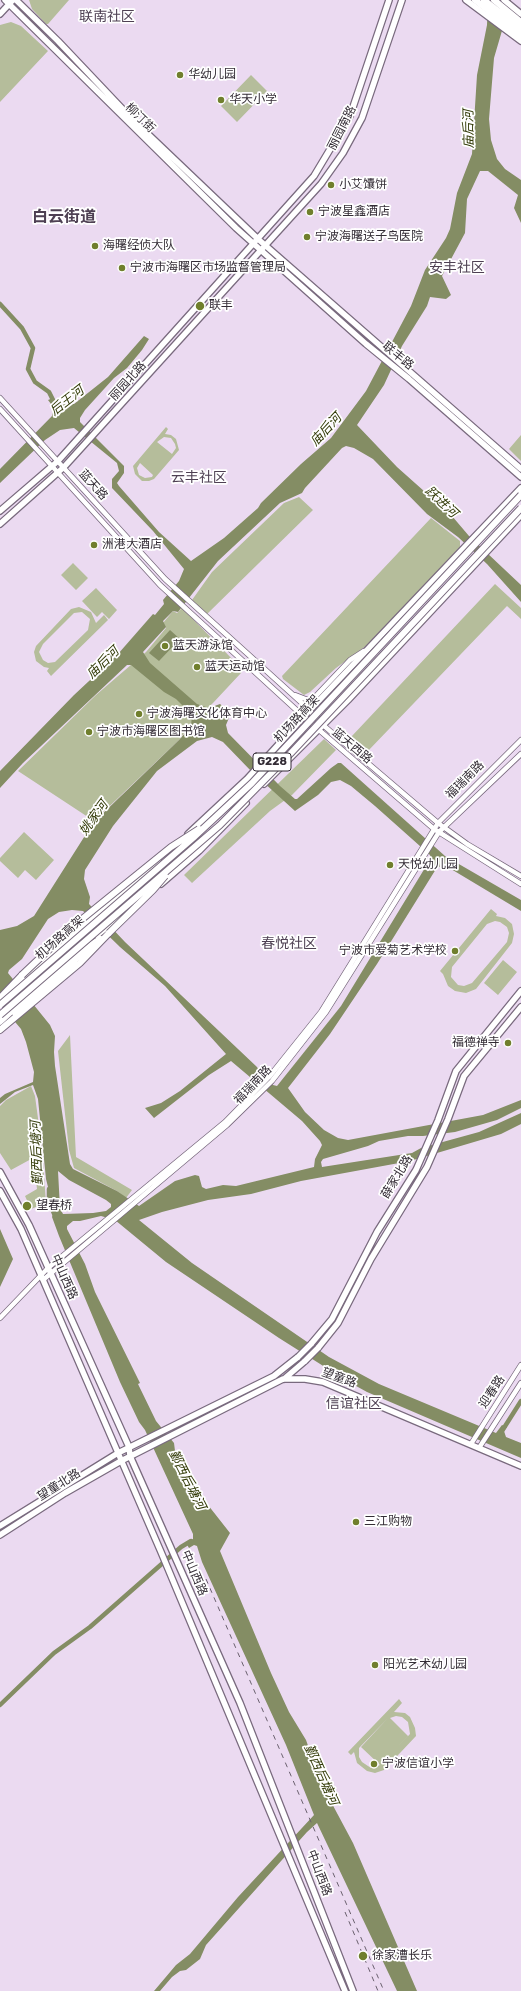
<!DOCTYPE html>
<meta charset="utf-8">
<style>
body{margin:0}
canvas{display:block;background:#ebdaf1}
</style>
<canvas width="521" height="1991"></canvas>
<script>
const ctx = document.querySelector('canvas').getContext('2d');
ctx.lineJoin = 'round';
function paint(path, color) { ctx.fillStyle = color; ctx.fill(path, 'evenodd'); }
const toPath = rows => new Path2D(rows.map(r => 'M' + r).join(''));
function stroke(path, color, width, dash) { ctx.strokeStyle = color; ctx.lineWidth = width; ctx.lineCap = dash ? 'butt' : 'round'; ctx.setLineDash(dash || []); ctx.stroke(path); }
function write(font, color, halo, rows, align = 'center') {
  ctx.font = font + ' Rubik,"Noto Sans SC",sans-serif'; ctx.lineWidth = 3.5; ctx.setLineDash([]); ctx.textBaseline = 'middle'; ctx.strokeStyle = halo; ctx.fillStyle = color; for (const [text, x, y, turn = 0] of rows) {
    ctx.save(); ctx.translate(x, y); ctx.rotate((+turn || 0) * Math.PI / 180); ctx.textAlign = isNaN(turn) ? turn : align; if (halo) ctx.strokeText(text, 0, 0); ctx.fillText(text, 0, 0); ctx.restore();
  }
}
paint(toPath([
 [29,0,69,0,48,24,46,24,32,9],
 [11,22,21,26,48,51,0,102,0,25],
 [251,75,267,91,237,122,221,106],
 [166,427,168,429,165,434,171,435,176,439,179,450,154,479,149,481,142,481,135,474,133,466],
 [164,437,171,438,175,444,176,448,172,454,157,442],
 [140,463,153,475,152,477,145,478,139,475,137,468],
 [521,435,521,461,509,449],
 [299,497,313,510,205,616,192,600,212,572,284,503],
 [431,518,460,541,460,549,374,640,336,668,310,692,304,695,283,679,282,676],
 [73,563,88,578,76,590,61,575],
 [495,584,521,608,521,619,507,606,367,752,351,737],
 [96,588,117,610,109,619,102,612,97,617,82,601],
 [79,607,91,612,96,623,104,615,108,620,51,676,47,671,49,668,44,667,36,661,34,652,36,646,71,609],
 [82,612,90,619,88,630,55,662,48,663,43,660,39,652,43,644,74,613],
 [182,608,242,669,241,673,213,703,189,726,179,740,94,821,18,771,96,695,146,652,166,628,163,623,173,611,177,613],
 [324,739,336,750,292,795,270,811,192,883,184,875],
 [24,832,54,860,36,880,25,870,18,878,0,861,0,858],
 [491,909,497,914,496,916,505,918,512,924,514,934,512,943,476,989,466,993,455,991,448,986,443,974,440,971],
 [495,921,500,922,507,927,509,933,507,942,472,983,464,986,458,985,451,977,452,967,487,924],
 [503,960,517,972,498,995,484,983],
 [70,1035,76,1157,132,1190,126,1198,117,1191,74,1168,69,1150,58,1051],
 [31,1086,35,1096,42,1148,46,1203,31,1209,25,1196,37,1189,33,1158,11,1170,0,1153,0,1106,6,1100],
 [399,1699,402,1703,394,1712,405,1713,410,1717,415,1728,416,1736,384,1770,375,1773,367,1771,357,1763,354,1752,351,1755,348,1752],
 [396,1716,402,1717,408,1722,410,1734,380,1765,408,1736,390,1718],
 [388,1718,361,1747,380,1765,371,1768,362,1762,359,1757,359,1748]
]), '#b5bd9b');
paint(toPath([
 [488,0,511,0,494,58,489,119,491,140,497,159,505,169,521,180,521,223,514,208,518,195,488,171,480,171,467,199,465,233,442,276,451,295,446,299,430,297,427,306,402,346,384,385,357,425,397,467,452,516,469,536,521,585,521,602,487,564,458,537,427,514,373,459,354,448,346,446,342,448,305,488,302,493,280,503,218,561,178,612,173,611,163,621,166,627,143,652,150,663,197,704,209,708,220,704,231,713,226,725,228,733,280,786,295,799,297,799,331,768,338,763,341,763,445,856,521,900,521,911,446,866,442,865,436,869,377,964,330,1034,288,1088,305,1112,324,1130,338,1138,348,1140,483,1115,521,1100,521,1108,497,1120,455,1132,423,1136,408,1136,379,1141,368,1146,323,1159,321,1162,322,1167,412,1153,421,1148,479,1132,521,1113,521,1124,501,1134,410,1161,301,1181,251,1194,208,1200,162,1212,139,1220,192,1263,329,1357,379,1384,496,1433,502,1425,507,1427,504,1431,506,1437,521,1443,521,1458,367,1392,347,1381,279,1338,166,1262,115,1220,101,1216,80,1221,73,1221,67,1226,67,1229,85,1264,95,1292,140,1383,138,1384,156,1421,174,1443,175,1451,182,1462,189,1484,200,1500,208,1505,230,1533,220,1551,271,1673,289,1712,306,1740,322,1785,353,1843,417,1991,397,1991,317,1823,307,1832,206,1945,200,1959,186,1970,180,1971,172,1977,160,1991,154,1991,176,1965,190,1954,238,1897,314,1815,286,1745,202,1562,197,1546,194,1545,189,1548,186,1543,193,1539,193,1534,145,1430,139,1422,120,1382,59,1236,52,1217,54,1211,46,1179,38,1099,33,1085,15,1092,0,1104,0,1098,5,1094,33,1082,34,1072,26,1042,21,1029,0,1004,0,930,17,926,34,916,93,823,179,740,191,726,192,715,176,699,164,692,131,665,127,665,23,763,0,788,0,771,74,695,118,654,153,614,155,615,164,604,163,600,179,581,184,569,153,531,112,488,112,479,119,471,117,463,74,428,60,430,45,440,0,483,0,469,52,416,54,408,48,400,53,398,59,404,74,404,108,377,144,336,149,339,142,350,127,368,114,378,85,410,80,418,80,422,124,466,124,473,117,483,119,486,159,532,191,561,224,538,258,508,261,503,301,464,331,438,366,391,411,306,425,270,446,238,450,229,457,193,472,154,477,75,487,25],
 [212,737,223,742,251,771,295,811,318,795,331,782,340,780,351,786,375,806,430,855,431,858,341,1006,277,1086,273,1085,260,1072,257,1067,125,942,89,904,90,897,84,879,85,870,113,826,157,771,197,741],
 [72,910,83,911,120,947,165,986,226,1054,180,1091,161,1103,145,1108,154,1118,209,1075,231,1061,302,1121,320,1141,322,1145,315,1159,314,1167,236,1186,223,1185,206,1189,202,1187,199,1176,195,1175,175,1181,139,1206,117,1191,73,1169,70,1164,55,1066,54,1052,55,1036,50,1025,8,973,9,970,22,959,48,919,59,912],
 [58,1171,69,1180,106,1200,111,1204,111,1207,106,1211,93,1213,63,1214,60,1208],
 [170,630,180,639,159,661,149,653],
 [0,1229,13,1259,0,1287]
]), '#848d64');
stroke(toPath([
 [0,304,22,328,33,348,28,369,35,382,49,392,54,402],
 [49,1189,49,1202,56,1218],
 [502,1431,521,1401],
 [0,1705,54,1653,90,1627,181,1547,191,1541]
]), '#848d64', 4.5);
const minor = toPath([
 [0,398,165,579,303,704,323,725,438,823,467,844,521,876],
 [0,409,160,585,304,717,434,829,521,884],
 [295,695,308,700,314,698,350,660,364,651],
 [43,1280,227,1125,272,1081,326,1012,439,832,521,754],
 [0,1318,48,1268,225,1122,269,1077,321,1012,438,823,521,740],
 [471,1444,521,1365],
 [479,1448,521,1383]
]);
const major = toPath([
 [5,0,236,228,366,344,409,379,521,477],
 [16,0,58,41,130,117,258,239,521,469],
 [466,0,521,41],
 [504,0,521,14],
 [0,14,13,0],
 [0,511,58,461,314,176,350,116,389,0],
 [0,524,64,467,321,184,343,153,362,118,402,0],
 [264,784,348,700,521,515],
 [188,834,247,779,309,711,521,488],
 [161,884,199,851,246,803],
 [97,935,135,904],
 [14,987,158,861],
 [0,1022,80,950],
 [0,1172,29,1225,129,1447,130,1456,240,1703,353,1991],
 [0,1191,21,1229,161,1552,345,1991],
 [311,1344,332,1319,377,1232,416,1170,438,1120,456,1071,521,991],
 [318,1348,338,1323,371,1259,427,1167,448,1119,464,1076,521,1007],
 [284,1379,305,1361],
 [0,1526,118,1453,274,1376,298,1357],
 [0,1535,65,1493,121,1461,283,1379,305,1379,323,1382,521,1466]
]);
const highway = toPath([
 [475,0,521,36],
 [484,0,521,29],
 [494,0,521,22],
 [0,998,22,975],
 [15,1013,91,945,100,939],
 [0,1030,80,963,109,933]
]);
stroke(minor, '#796a7e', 6);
stroke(major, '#796a7e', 8);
stroke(highway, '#796a7e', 8);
stroke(minor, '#fff', 4.5);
stroke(major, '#fff', 5.5);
stroke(highway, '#fff', 6);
stroke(toPath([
 [206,1579,384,1991],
 [345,1912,378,1991]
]), '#6a606e', 1, [5, 5]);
const majorBridge = toPath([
 [298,1357,311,1344],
 [305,1361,318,1348]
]);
const highwayBridge = toPath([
 [109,933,153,890,165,876],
 [22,975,76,924,171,847,199,829],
 [0,1005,193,838,252,783,521,495],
 [0,1015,220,825,291,753,521,508]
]);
stroke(majorBridge, '#796a7e', 8, []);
stroke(highwayBridge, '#796a7e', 8, []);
stroke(majorBridge, '#fff', 5.5);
stroke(highwayBridge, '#fff', 6);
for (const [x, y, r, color] of [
 [180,75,4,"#707f2d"],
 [221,100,4,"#707f2d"],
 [331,185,4,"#707f2d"],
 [310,212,4,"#707f2d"],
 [307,237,4,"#707f2d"],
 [95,246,4,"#707f2d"],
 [122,268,4,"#707f2d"],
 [200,306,5,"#707f2d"],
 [94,545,4,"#707f2d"],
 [165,646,4,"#707f2d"],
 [197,667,4,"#707f2d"],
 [139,714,4,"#707f2d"],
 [89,732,4,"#707f2d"],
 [390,865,4,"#707f2d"],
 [455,951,4,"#707f2d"],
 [508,1043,4,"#707f2d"],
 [27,1206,5,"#707f2d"],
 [356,1522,4,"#707f2d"],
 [375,1665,4,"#707f2d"],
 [374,1764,4,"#707f2d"],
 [363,1956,5,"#707f2d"]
]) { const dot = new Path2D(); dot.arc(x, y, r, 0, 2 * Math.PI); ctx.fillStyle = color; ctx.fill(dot); stroke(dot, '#fff', 1.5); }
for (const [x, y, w] of [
 [272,762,38]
]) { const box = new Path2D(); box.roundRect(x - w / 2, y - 9, w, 18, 3); ctx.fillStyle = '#fff'; ctx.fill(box); stroke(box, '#342d36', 1); }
write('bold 11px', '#342d36', null, [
 ["G228",272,762]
]);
write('12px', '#342d36', '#fff', [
 ["华幼儿园",188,75],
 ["华天小学",229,100],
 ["小艾馕饼",339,185],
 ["宁波星鑫酒店",318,212],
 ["宁波海曙送子鸟医院",315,237],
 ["海曙经侦大队",103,246],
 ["宁波市海曙区市场监督管理局",130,268],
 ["联丰",209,306],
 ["洲港大酒店",102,545],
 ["蓝天游泳馆",173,646],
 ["蓝天运动馆",205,667],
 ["宁波海曙文化体育中心",147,714],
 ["宁波市海曙区图书馆",97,732],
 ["天悦幼儿园",398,865],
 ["宁波市爱菊艺术学校",447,951,"right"],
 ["福德禅寺",500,1043,"right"],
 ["望春桥",36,1206],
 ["三江购物",364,1522],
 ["阳光艺术幼儿园",383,1665],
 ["宁波信谊小学",382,1764],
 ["徐家漕长乐",372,1956]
], 'left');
write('12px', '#342d36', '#fff', [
 ["柳汀街",140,118,44],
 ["丽园南路",342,128,-63],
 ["联丰路",398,356,39],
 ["丽园北路",128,381,-48],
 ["蓝天路",93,485,48],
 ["机场路高架",297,719,-47],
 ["蓝天西路",352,746,40],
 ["福瑞南路",465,780,-45],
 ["机场路高架",60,938,-41],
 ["福瑞南路",253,1085,-46],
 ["薛家北路",397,1177,-59],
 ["中山西路",64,1277,66],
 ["望童路",339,1378,20],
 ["迎春路",492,1392,-57],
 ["望童北路",59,1485,-32],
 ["中山西路",194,1573,67],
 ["中山西路",319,1873,69]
]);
write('italic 13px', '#323a07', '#fff', [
 ["庙后河",469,129,-91],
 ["后王河",67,401,-38],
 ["庙后河",326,430,-47],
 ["跃进河",441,502,43],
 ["庙后河",103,663,-44],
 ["姚家河",94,818,-54],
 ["鄞西后塘河",37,1153,-92],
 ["鄞西后塘河",187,1480,63],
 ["鄞西后塘河",321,1775,66]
]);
write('14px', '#4e4053', '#fff', [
 ["联南社区",107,17],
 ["安丰社区",457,268],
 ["云丰社区",199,478],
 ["春悦社区",289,944],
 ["信谊社区",354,1404]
]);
write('bold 16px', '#4e4053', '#fff', [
 ["白云街道",64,217]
]);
</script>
